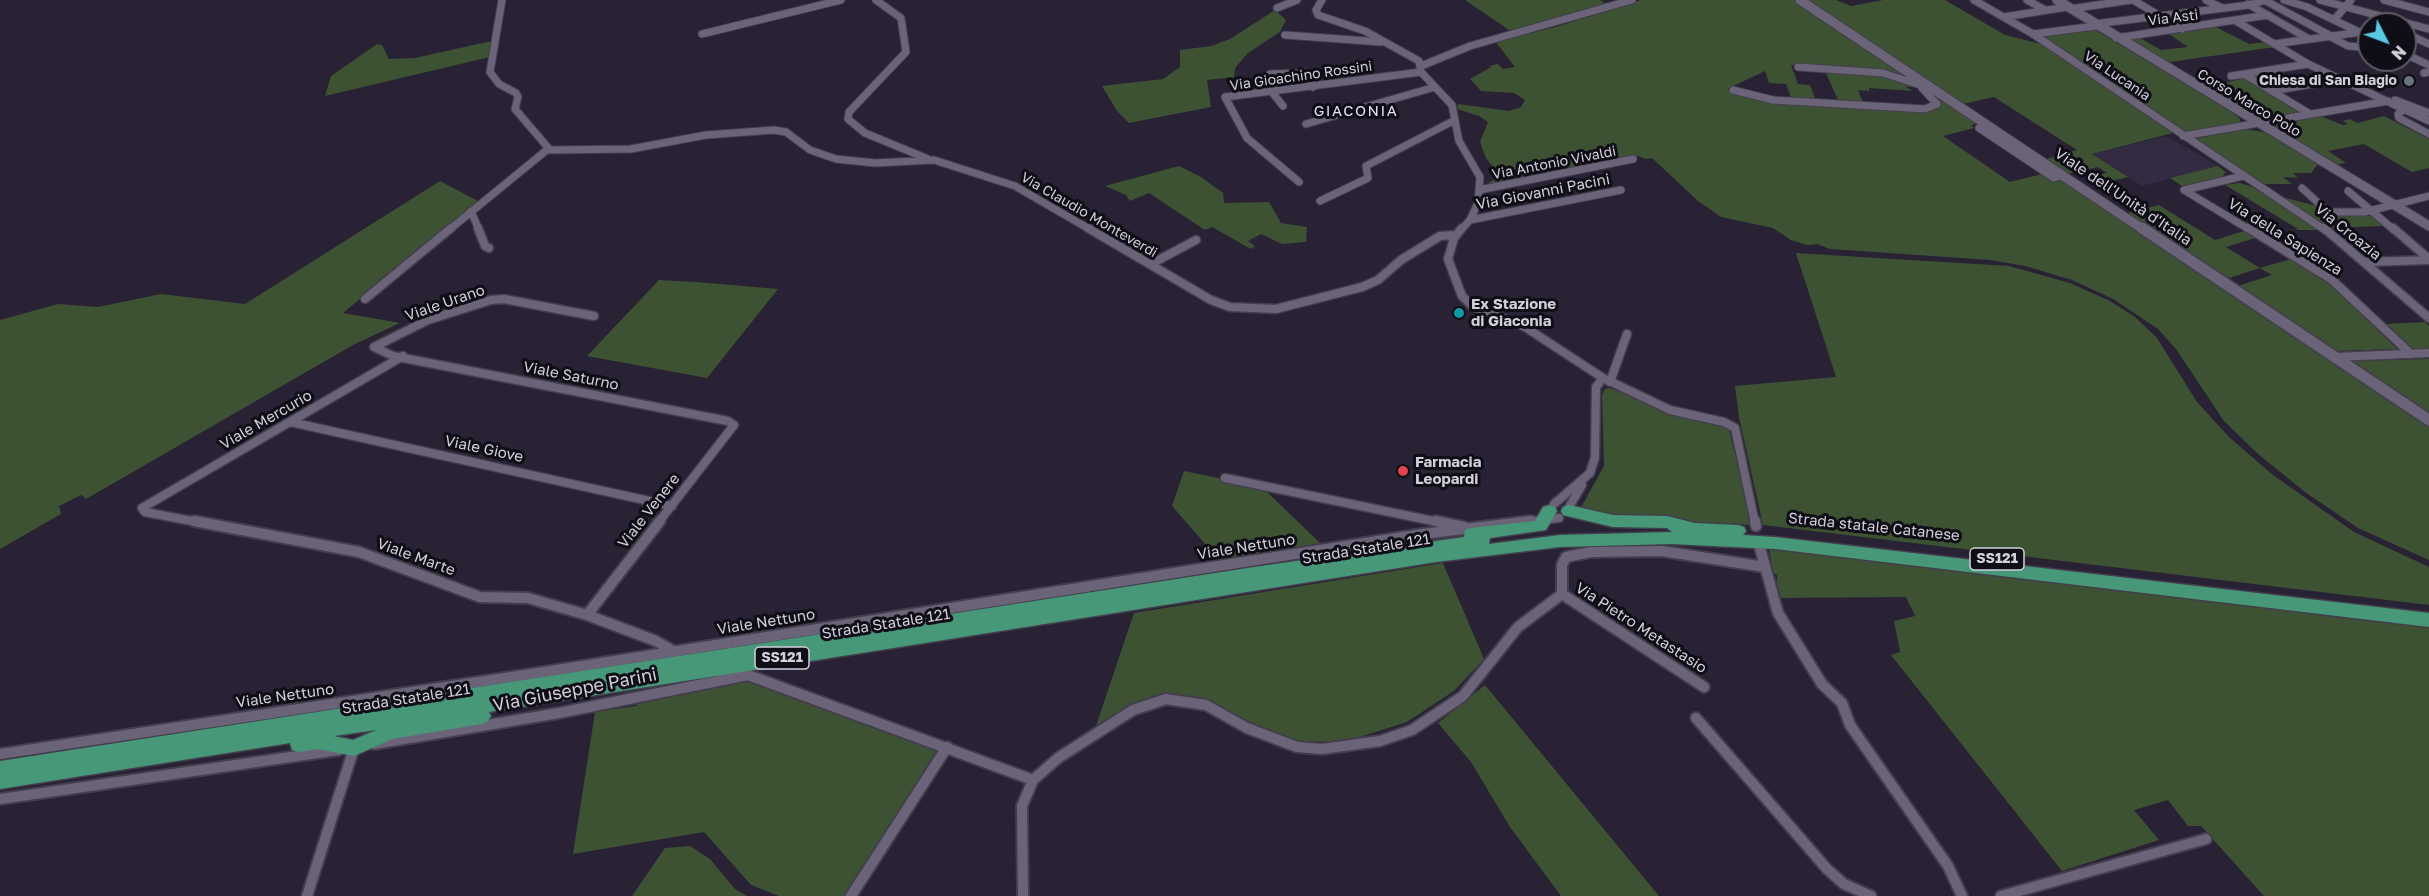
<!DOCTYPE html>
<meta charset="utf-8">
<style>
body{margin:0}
#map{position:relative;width:2429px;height:896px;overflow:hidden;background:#282234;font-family:"Golos Text",sans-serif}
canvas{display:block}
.north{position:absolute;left:2357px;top:12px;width:60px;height:60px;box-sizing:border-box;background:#0f0d15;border:2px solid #5d5b64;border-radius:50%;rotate:132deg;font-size:16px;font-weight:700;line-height:24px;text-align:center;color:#d2cfdb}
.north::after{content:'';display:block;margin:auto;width:21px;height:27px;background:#59c8e4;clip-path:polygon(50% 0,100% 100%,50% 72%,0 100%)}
</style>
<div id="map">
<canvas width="2429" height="896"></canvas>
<div class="north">N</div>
</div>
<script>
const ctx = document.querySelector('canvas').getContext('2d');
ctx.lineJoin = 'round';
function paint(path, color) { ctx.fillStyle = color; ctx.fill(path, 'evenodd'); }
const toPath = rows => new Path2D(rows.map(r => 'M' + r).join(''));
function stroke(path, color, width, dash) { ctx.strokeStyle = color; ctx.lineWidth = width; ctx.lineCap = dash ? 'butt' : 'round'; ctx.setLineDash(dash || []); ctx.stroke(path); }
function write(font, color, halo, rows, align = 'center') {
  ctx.font = font + ' "Golos Text",sans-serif'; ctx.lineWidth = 6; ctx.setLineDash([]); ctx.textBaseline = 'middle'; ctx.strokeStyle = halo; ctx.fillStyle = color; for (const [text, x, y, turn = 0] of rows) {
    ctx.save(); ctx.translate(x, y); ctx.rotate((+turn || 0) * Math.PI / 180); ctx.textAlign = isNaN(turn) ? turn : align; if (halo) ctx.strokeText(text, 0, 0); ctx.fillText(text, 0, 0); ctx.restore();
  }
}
paint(toPath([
 [2167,136,2218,166,2142,186,2092,154]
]), '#332b42');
paint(toPath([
 [1465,0,1600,0,1608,5,1512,32],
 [1641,0,1796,0,1919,83,1873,71,1791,65,1798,84,1810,85,1816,101,1792,100,1786,84,1769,83,1765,71,1727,89,1759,100,1928,111,1940,106,1927,89,1979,123,1971,125,1974,128,1943,136,2010,182,2042,174,2053,182,2064,180,2429,423,2429,560,2358,528,2305,492,2258,454,2224,421,2176,349,2158,329,2113,299,2072,280,2025,266,1991,260,1830,249,1817,244,1807,245,1791,240,1773,228,1721,217,1698,201,1652,158,1646,159,1638,156,1485,185,1498,177,1498,173,1486,158,1480,142,1488,122,1479,116,1457,109,1458,104,1509,111,1521,107,1525,100,1514,93,1481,91,1470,79,1491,67,1490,66,1498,64,1503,69,1515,67,1495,41,1556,27],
 [1806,0,1836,0,1851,6,1883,0,1945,0,2005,35,2045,45,2173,133,2092,154,2128,177,2108,182,2097,175,2107,173,2098,167,2068,174,2046,159,2077,150,1994,97,1963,104],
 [1275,10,1286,20,1280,32,1248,53,1235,68,1234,77,1207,80,1211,107,1129,123,1117,111,1102,86,1163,79,1180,67,1180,50,1211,46,1230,39],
 [2216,27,2249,44,2267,42,2275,47,2163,63,2125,40,2140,38,2161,50,2188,47,2169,34],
 [2094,29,2233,112,2240,119,2240,123,2186,132,2043,36],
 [487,42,493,42,490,57,325,96,331,76,377,44,382,45,389,59,415,58],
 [1825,71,1876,73,1915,86,1906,87,1913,91,1869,88,1869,91,1858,90,1863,103,1839,102],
 [2243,78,2301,112,2269,118,2256,116,2193,79,2219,85],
 [2320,116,2343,125,2348,124,2343,121,2350,119,2357,123,2384,116,2429,139,2429,168,2412,172,2364,144,2328,151,2346,163,2333,165,2275,128,2277,123],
 [2246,129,2268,133,2318,164,2311,173,2293,173,2298,178,2283,177,2292,184,2260,184,2195,139],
 [1179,166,1201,177,1223,193,1224,203,1269,202,1281,223,1307,227,1306,242,1282,244,1261,234,1248,241,1255,246,1251,249,1212,227,1205,230,1149,193,1130,201,1126,195,1105,186],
 [2218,166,2226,172,2222,177,2182,186,2170,178],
 [440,181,478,201,343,313,400,323,353,345,86,499,81,495,59,506,61,514,0,549,0,320,58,304,98,307,161,294,245,304],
 [2240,183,2253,187,2321,230,2294,230,2298,229,2225,185],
 [2278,196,2317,206,2325,214,2372,216,2383,226,2331,228],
 [2159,205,2215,240,2244,231,2255,238,2226,247,2260,268,2291,259,2330,283,2397,349,2336,351,2238,286,2272,275,2260,268,2226,279,2127,213],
 [1796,253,2009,266,2070,283,2110,301,2135,317,2157,338,2197,402,2229,437,2273,475,2354,532,2429,567,2429,605,1763,525,1739,417,1735,386,1836,377],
 [659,280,696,282,778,289,707,378,587,356],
 [2425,322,2429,326,2429,348,2413,349,2386,324],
 [2429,359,2429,413,2352,361],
 [1609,388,1729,429,1752,525,1619,519,1580,509,1604,466,1602,395,1605,389],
 [1184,471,1262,487,1321,544,1220,561,1172,506],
 [1769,549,2429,628,2429,896,2264,896,2201,826,2188,826,2168,800,2134,810,2159,840,2062,871,1891,655,1900,652,1894,621,1915,616,1906,597,1777,598,1774,586,1777,583,1777,575,1773,572],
 [1443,563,1484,659,1454,691,1407,722,1344,742,1298,741,1250,723,1205,699,1163,696,1142,701,1123,710,1095,729,1134,613],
 [744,679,937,748,937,754,846,896,779,896,751,885,704,832,573,854,595,712,636,706,638,701],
 [1485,685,1659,896,1561,896,1510,827,1471,762,1438,723],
 [690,846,710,859,735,889,747,896,632,896,665,848]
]), '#3d5233');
const minorFar2 = toPath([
 [502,0,490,72,499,84,516,93,518,97,515,109,550,150,631,149,706,135,774,130,786,132,810,150,836,159,875,163,934,160,1015,186,1091,230],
 [876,0,901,18,906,52,849,112,848,119,865,133,928,159],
 [1322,0,1316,10,1318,15,1365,31,1419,61,1421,72,1452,105,1459,141,1480,177,1478,203,1470,220,1461,230],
 [1974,0,2033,34,2325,230],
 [2027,0,2045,10],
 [2133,0,2182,29],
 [2206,0,2222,8],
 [2284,0,2307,7,2359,32],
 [2320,0,2429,29],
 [2384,0,2429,12],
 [2266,1,2331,36],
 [2248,4,2309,39],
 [1277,8,1297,0],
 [2070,9,2131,0],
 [2004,17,2067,7],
 [2334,20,2351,0],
 [2236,21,2308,64,2429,121],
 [2094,24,2249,5,2266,0],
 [2405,33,2429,44],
 [702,34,841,0],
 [2033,34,2096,26],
 [1285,35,1381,42],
 [2329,36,2348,46,2361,47],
 [2116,38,2268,15],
 [2274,44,2369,31],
 [2405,54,2429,65],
 [2308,64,2244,74,2310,114],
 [1421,66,1470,46,1632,0],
 [1798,67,1883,73,1923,86],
 [2424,73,2429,72],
 [1270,74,1306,73,1313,87],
 [2231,76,2244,74],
 [1733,90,1773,100,1925,109,1937,104,1922,88,1927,84],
 [2271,91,2342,79],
 [1272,92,1283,106],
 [2395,100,2429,113],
 [2405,109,2398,114,2399,118,2429,134],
 [1306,124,1435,87],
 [1979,128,2054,178,2063,175],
 [2183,136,2388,101],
 [2243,176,2184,190,2250,230],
 [1299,182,1247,138,1225,97,1421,72],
 [2302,188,2328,212,2365,212,2429,196],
 [1479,190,1633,159],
 [2348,191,2394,230],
 [1320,201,1368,178,1366,166,1455,120],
 [471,211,479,230],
 [1470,220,1621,190],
 [449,230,548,149]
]);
const minorFar1 = toPath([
 [478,228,485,246,489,248],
 [1088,228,1211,300,1230,307,1276,309,1362,287,1378,280,1401,260,1440,236,1456,235],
 [1462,228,1454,238,1448,259,1462,296,1472,306,1525,327,1603,378,1596,387,1595,457,1590,473,1554,504],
 [2248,228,2331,279,2411,354],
 [2324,228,2429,318],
 [2393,228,2429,259],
 [2365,262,2429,260],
 [1151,264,1196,240],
 [365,299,451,228],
 [594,316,504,299,491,300,428,320,374,347,393,356,728,421,734,425,658,523],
 [2336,357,2429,353],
 [1603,378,1670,410,1724,422,1735,428,1755,523],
 [1610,382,1627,334],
 [290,422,672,506],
 [1225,478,1443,523],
 [1568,509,1582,485],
 [202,523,145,512,142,508,403,356],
 [1518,523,1559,518]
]);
const minor = toPath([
 [194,521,359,552,480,597,528,598,587,615,656,641,675,652],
 [1436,521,1464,527],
 [1755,521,1756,526],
 [1760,548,1778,613,1822,684,1842,703,1850,725,1948,866,1962,896],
 [1562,594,1704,687],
 [587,615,660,521],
 [1696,718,1827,869,1844,884,1871,896],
 [374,744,559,713,748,675,1033,780],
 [0,754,531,674,1422,534,1531,521],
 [0,799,339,750],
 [307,896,354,748],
 [851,896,947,747],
 [1023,896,1022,806,1033,780,1058,758,1133,710,1166,699,1206,705,1247,728,1297,747,1322,749,1380,741,1412,730,1463,696,1518,627,1562,594,1562,565,1566,557,1591,552,1662,551,1765,567],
 [2001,896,2206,839]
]);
const tertiaryFar1 = toPath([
 [1800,0,2144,230],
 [2057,0,2429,226]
]);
const tertiary = toPath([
 [2142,228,2429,420]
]);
const primary = toPath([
 [1549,505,1555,507,1557,511,1546,530,1490,538,1489,544,1560,535,1672,532,1667,528,1613,527,1563,515,1561,511,1563,507,1569,505,1613,515,1667,516,1695,523,1738,525,1744,527,1746,531,1743,535,1775,537,2429,613,2429,627,1775,549,1671,544,1560,547,1436,562,489,712,491,716,488,721,482,724,392,739,354,756,317,749,299,752,292,750,290,743,0,789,0,761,1254,567,1464,537,1465,530,1471,528,1535,521,1543,507,1549,505],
 [376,730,353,740,334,736,376,730]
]);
stroke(minorFar2, '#433e4d', 9);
stroke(minorFar1, '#433e4d', 11);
stroke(minor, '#433e4d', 14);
stroke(tertiaryFar1, '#433e4d', 11);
stroke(tertiary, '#433e4d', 14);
stroke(primary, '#433e4d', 3);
stroke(minorFar2, '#6b6479', 7);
stroke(minorFar1, '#6b6479', 8);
stroke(minor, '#6b6479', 10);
stroke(tertiaryFar1, '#6b6479', 9);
stroke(tertiary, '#6b6479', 11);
paint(primary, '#469878');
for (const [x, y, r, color] of [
 [2409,81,6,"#6b7280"],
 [1459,313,6,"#0f9aa8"],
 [1403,471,6,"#e0444e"]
]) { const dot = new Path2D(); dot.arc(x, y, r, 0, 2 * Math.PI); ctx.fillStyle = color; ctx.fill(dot); stroke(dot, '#0f0d15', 2); }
write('14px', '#d2cfdb', '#0f0d15', [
 ["Via Asti",2173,18,-7],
 ["Via Gioachino Rossini",1301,76,-8],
 ["Via Lucania",2117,76,34],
 ["Corso Marco Polo",2249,103,31],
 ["Via Antonio Vivaldi",1554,163,-11],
 ["Via Claudio Monteverdi",1089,215,30]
]);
write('bold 14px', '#d2cfdb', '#0f0d15', [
 ["Chiesa di San Biagio",2397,81]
], 'right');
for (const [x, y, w] of [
 [1997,559,54],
 [782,658,54]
]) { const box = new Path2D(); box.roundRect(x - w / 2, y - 11, w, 22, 4.5); ctx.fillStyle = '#0f0d15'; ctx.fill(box); stroke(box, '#d2cfdb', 1.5); }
write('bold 14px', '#d2cfdb', null, [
 ["SS121",1997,559],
 ["SS121",782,658]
]);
ctx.letterSpacing = '1.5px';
write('15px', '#e4ddf5', '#0f0d15', [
 ["GIACONIA",1356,111]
]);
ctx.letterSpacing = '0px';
write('15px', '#d2cfdb', '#0f0d15', [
 ["Via Giovanni Pacini",1543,192,-11],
 ["Viale dell'Unità d'Italia",2123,197,34],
 ["Via Croazia",2348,232,39],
 ["Via della Sapienza",2285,237,32],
 ["Viale Urano",445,303,-19],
 ["Viale Saturno",571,376,11],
 ["Viale Mercurio",266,420,-30],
 ["Viale Giove",484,449,12],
 ["Viale Venere",649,511,-52],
 ["Strada statale Catanese",1874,527,6],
 ["Viale Nettuno",1246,547,-9],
 ["Strada Statale 121",1366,549,-9],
 ["Viale Marte",416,557,20],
 ["Viale Nettuno",766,622,-9],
 ["Strada Statale 121",886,624,-9],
 ["Via Pietro Metastasio",1641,628,33],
 ["Viale Nettuno",285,696,-8],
 ["Strada Statale 121",406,699,-9]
]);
write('bold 15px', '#d2cfdb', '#0f0d15', [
 ["Ex Stazione",1471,304],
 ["di Giaconia",1471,321],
 ["Farmacia",1415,462],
 ["Leopardi",1415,479]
], 'left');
write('18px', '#d2cfdb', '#0f0d15', [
 ["Via Giuseppe Parini",575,690,-11]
]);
</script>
